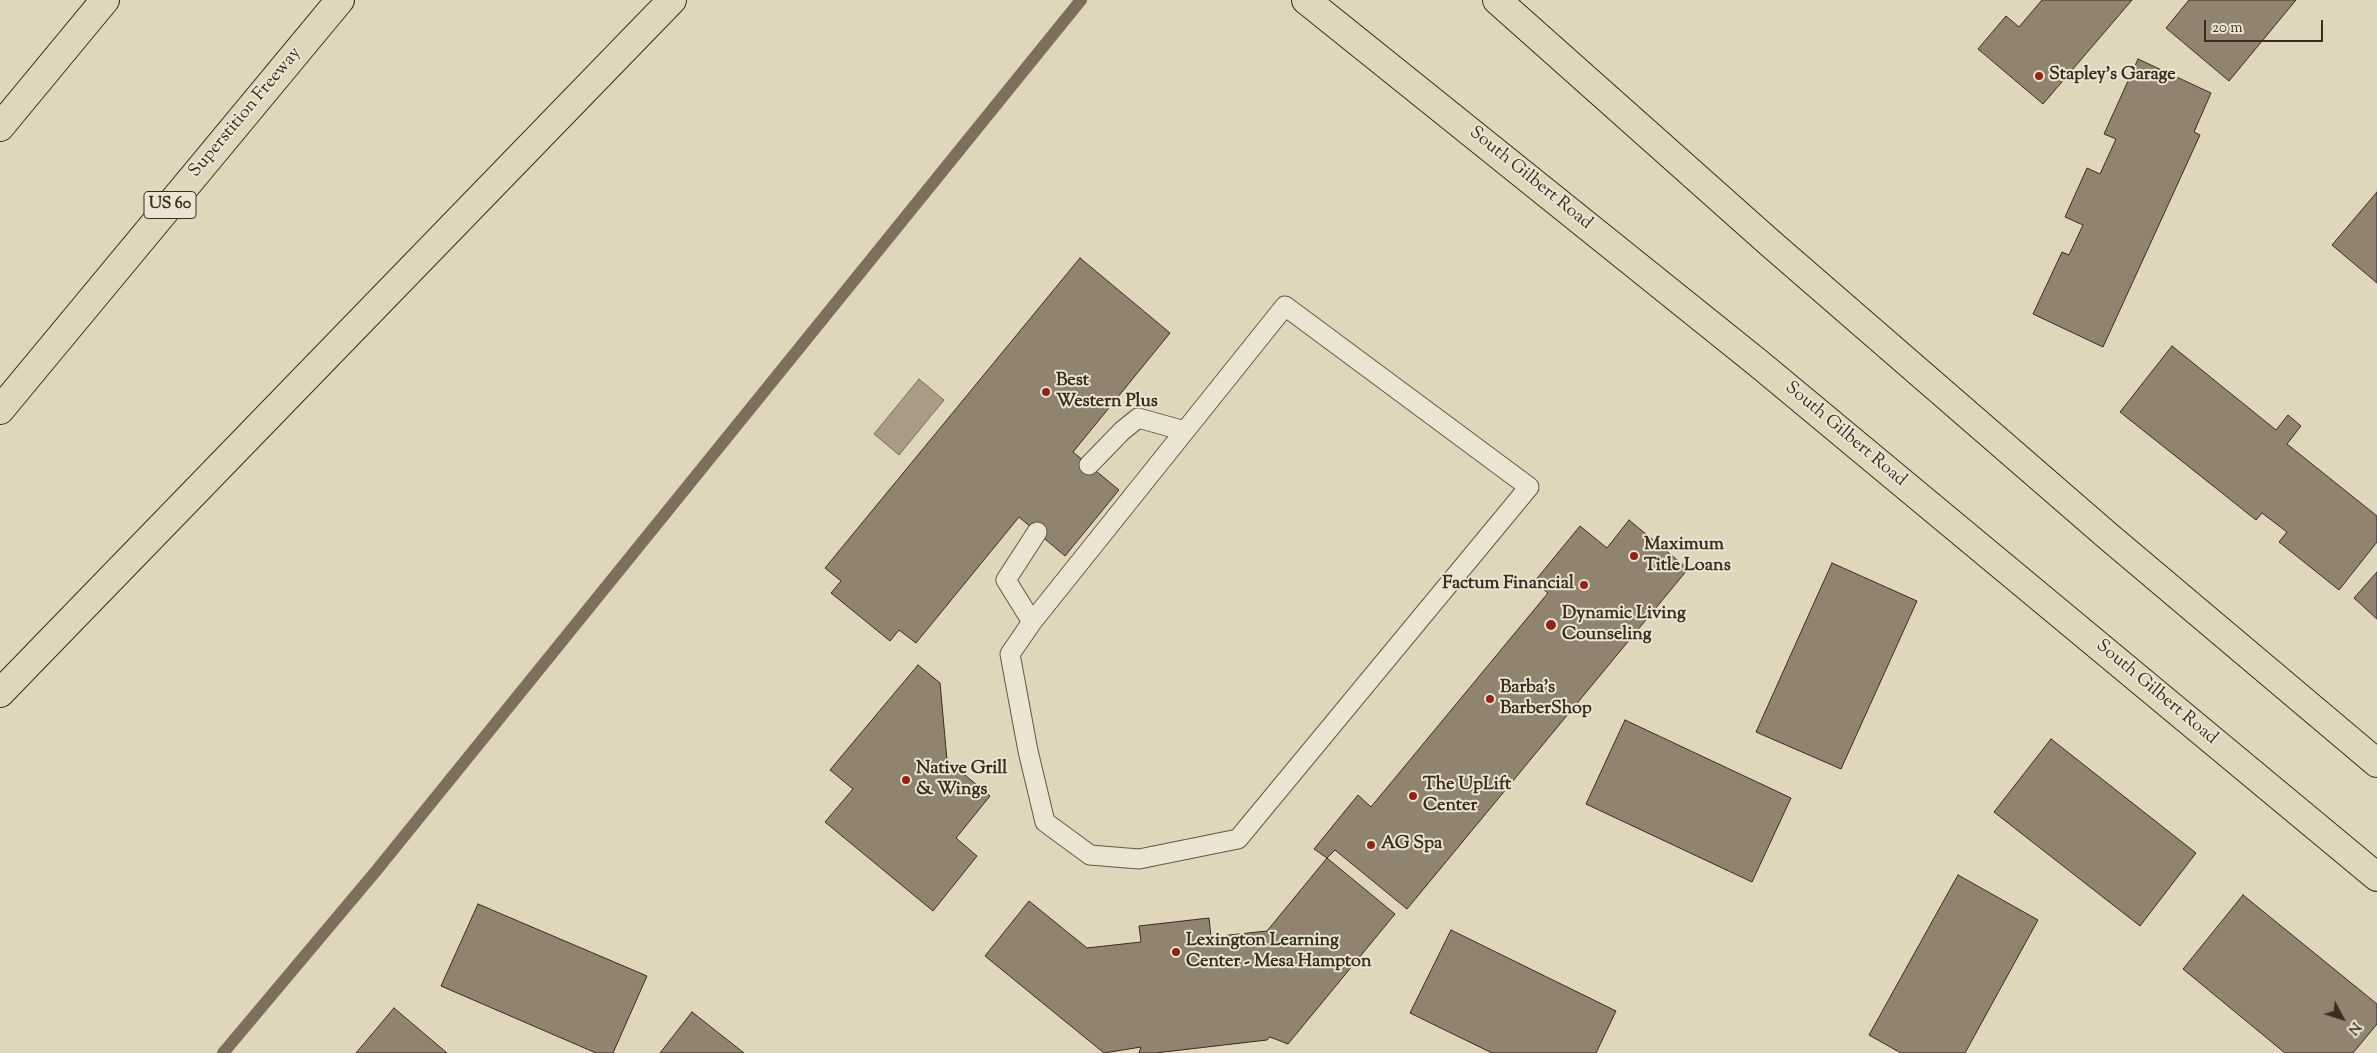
<!DOCTYPE html>
<style>
body{margin:0}
#map{position:relative;width:2377px;height:1053px;overflow:hidden;background:#e0d6bb;font-family:"Sorts Mill Goudy",serif}
canvas{display:block}
.north{position:absolute;left:2317px;top:993px;width:50px;height:50px;-webkit-text-stroke:4px #ebe4d3;paint-order:stroke;rotate:130deg;font-size:14px;font-weight:700;line-height:20px;text-align:center;color:#3a2c1f}
.north::after{content:'';display:block;margin:auto;width:18px;height:22px;background:#3a2c1f;clip-path:polygon(50% 0,100% 100%,50% 72%,0 100%)}
.scale{position:absolute;left:2204px;top:20px;width:119px;height:22px;box-sizing:border-box;border:2px solid #3a2c1f;border-top:0;padding-left:6px;font-size:15px;line-height:18px;white-space:nowrap;color:#3a2c1f;-webkit-text-stroke:4px #ebe4d3;paint-order:stroke}
</style>
<div id="map">
<canvas width="2377" height="1053"></canvas>
<div class="north">N</div>
<div class="scale">20 m</div>
</div>
<script>
const ctx = document.querySelector('canvas').getContext('2d');
ctx.lineJoin = 'round';
function paint(path, color) { ctx.fillStyle = color; ctx.fill(path, 'evenodd'); }
const toPath = rows => new Path2D(rows.map(r => 'M' + r).join(''));
function stroke(path, color, width, dash) { ctx.strokeStyle = color; ctx.lineWidth = width; ctx.lineCap = dash ? 'butt' : 'round'; ctx.setLineDash(dash || []); ctx.stroke(path); }
function write(font, color, halo, rows, align = 'center') {
  ctx.font = font + ' "Sorts Mill Goudy",serif'; ctx.lineWidth = 4; ctx.setLineDash([]); ctx.textBaseline = 'middle'; ctx.strokeStyle = halo; ctx.fillStyle = color; for (const [text, x, y, turn = 0] of rows) {
    ctx.save(); ctx.translate(x, y); ctx.rotate((+turn || 0) * Math.PI / 180); ctx.textAlign = isNaN(turn) ? turn : align; if (halo) ctx.strokeText(text, 0, 0); ctx.fillText(text, 0, 0); ctx.restore();
  }
}
const water = toPath([
 [919,379,944,400,899,455,874,434,919,379]
]);
paint(water, '#a89c86');
stroke(water, '#7c6f5d', 1);
stroke(toPath([
 [223,1053,376,871,1081,0]
]), '#7c6f5d', 12);
const building = toPath([
 [2042,0,2132,0,2043,104,1978,49,2006,16,2019,27,2042,0],
 [2189,0,2296,0,2229,81,2166,28,2189,0],
 [2138,59,2211,93,2194,132,2200,135,2103,347,2033,314,2062,252,2069,255,2083,225,2065,217,2087,168,2100,174,2116,139,2104,134,2138,59],
 [2377,192,2377,283,2332,245,2377,192],
 [1080,258,1170,333,1073,452,1119,490,1065,556,1019,517,916,643,899,630,890,641,831,593,841,581,825,568,1080,258],
 [2172,346,2276,430,2288,415,2301,426,2287,444,2377,516,2377,542,2339,590,2279,542,2287,532,2262,513,2256,520,2120,412,2172,346],
 [1629,520,1688,569,1407,909,1335,850,1327,858,1314,849,1358,795,1371,807,1548,593,1534,582,1580,526,1607,548,1629,520],
 [1832,563,1917,601,1841,769,1756,732,1832,563],
 [2377,572,2377,619,2354,598,2377,572],
 [918,665,940,683,947,760,990,796,956,838,977,856,933,911,825,822,853,789,830,770,918,665],
 [1625,720,1791,798,1752,882,1586,804,1625,720],
 [2051,739,2196,853,2140,926,1994,812,2051,739],
 [1327,858,1395,914,1288,1044,1270,1037,1267,1040,1155,1053,1139,1053,1141,1047,1104,1053,985,956,1029,901,1087,948,1141,942,1139,926,1209,918,1211,937,1267,931,1327,858],
 [1958,875,2038,920,1965,1053,1901,1053,1869,1035,1958,875],
 [2243,895,2377,1004,2377,1024,2353,1053,2285,1053,2183,969,2243,895],
 [478,904,647,976,613,1053,596,1053,441,986,478,904],
 [1451,930,1616,1011,1596,1053,1492,1053,1410,1013,1451,930],
 [394,1008,447,1053,356,1053,394,1008],
 [692,1012,744,1053,660,1053,692,1012]
]);
paint(building, '#908470');
stroke(building, '#3a2c1f', 1);
const service = toPath([
 [1285,306,1529,487,1238,839,1139,859,1090,855,1045,822,1028,751,1010,654,1032,622,1285,306],
 [1089,465,1122,431,1138,418,1185,431],
 [1032,622,1006,580,1037,532]
]);
const primary = toPath([
 [1306,0,1758,363,2377,877],
 [1497,0,1770,243,2109,537,2377,763]
]);
const motorway = toPath([
 [0,127,105,0],
 [0,410,340,0],
 [0,693,672,0]
]);
stroke(service, '#645646', 21);
stroke(primary, '#3a2c1f', 30);
stroke(motorway, '#3a2c1f', 30);
stroke(service, '#ebe4d3', 19);
stroke(primary, '#e0d6bb', 28);
stroke(motorway, '#e0d6bb', 28);
for (const [x, y, r, color] of [
 [2039,76,5,"#8f2418"],
 [1046,392,5,"#8f2418"],
 [1634,556,5,"#8f2418"],
 [1584,585,5,"#8f2418"],
 [1551,625,6,"#8f2418"],
 [1490,699,5,"#8f2418"],
 [906,780,5,"#8f2418"],
 [1413,796,5,"#8f2418"],
 [1371,845,5,"#8f2418"],
 [1176,952,5,"#8f2418"]
]) { const dot = new Path2D(); dot.arc(x, y, r, 0, 2 * Math.PI); ctx.fillStyle = color; ctx.fill(dot); stroke(dot, '#ebe4d3', 2); }
for (const [x, y, w] of [
 [170,205,52]
]) { const box = new Path2D(); box.roundRect(x - w / 2, y - 13.5, w, 27, 4); ctx.fillStyle = '#ebe4d3'; ctx.fill(box); stroke(box, '#3a2c1f', 1); }
write('bold 16px', '#3a2c1f', null, [
 ["US 60",170,205]
]);
write('bold 18px', '#3a2c1f', '#ebe4d3', [
 ["Stapley's Garage",2049,76],
 ["Best",1056,382],
 ["Western Plus",1056,403],
 ["Maximum",1644,546],
 ["Title Loans",1644,567],
 ["Factum Financial",1574,585,"right"],
 ["Dynamic Living",1562,615],
 ["Counseling",1562,636],
 ["Barba's",1500,689],
 ["BarberShop",1500,710],
 ["Native Grill",916,770],
 ["& Wings",916,791],
 ["The UpLift",1423,786],
 ["Center",1423,807],
 ["AG Spa",1381,845],
 ["Lexington Learning",1186,942],
 ["Center - Mesa Hampton",1186,963]
], 'left');
write('18px', '#3a2c1f', '#ebe4d3', [
 ["Superstition Freeway",246,113,-50],
 ["South Gilbert Road",1530,179,39],
 ["South Gilbert Road",1845,435,40],
 ["South Gilbert Road",2156,693,40]
]);
</script>
